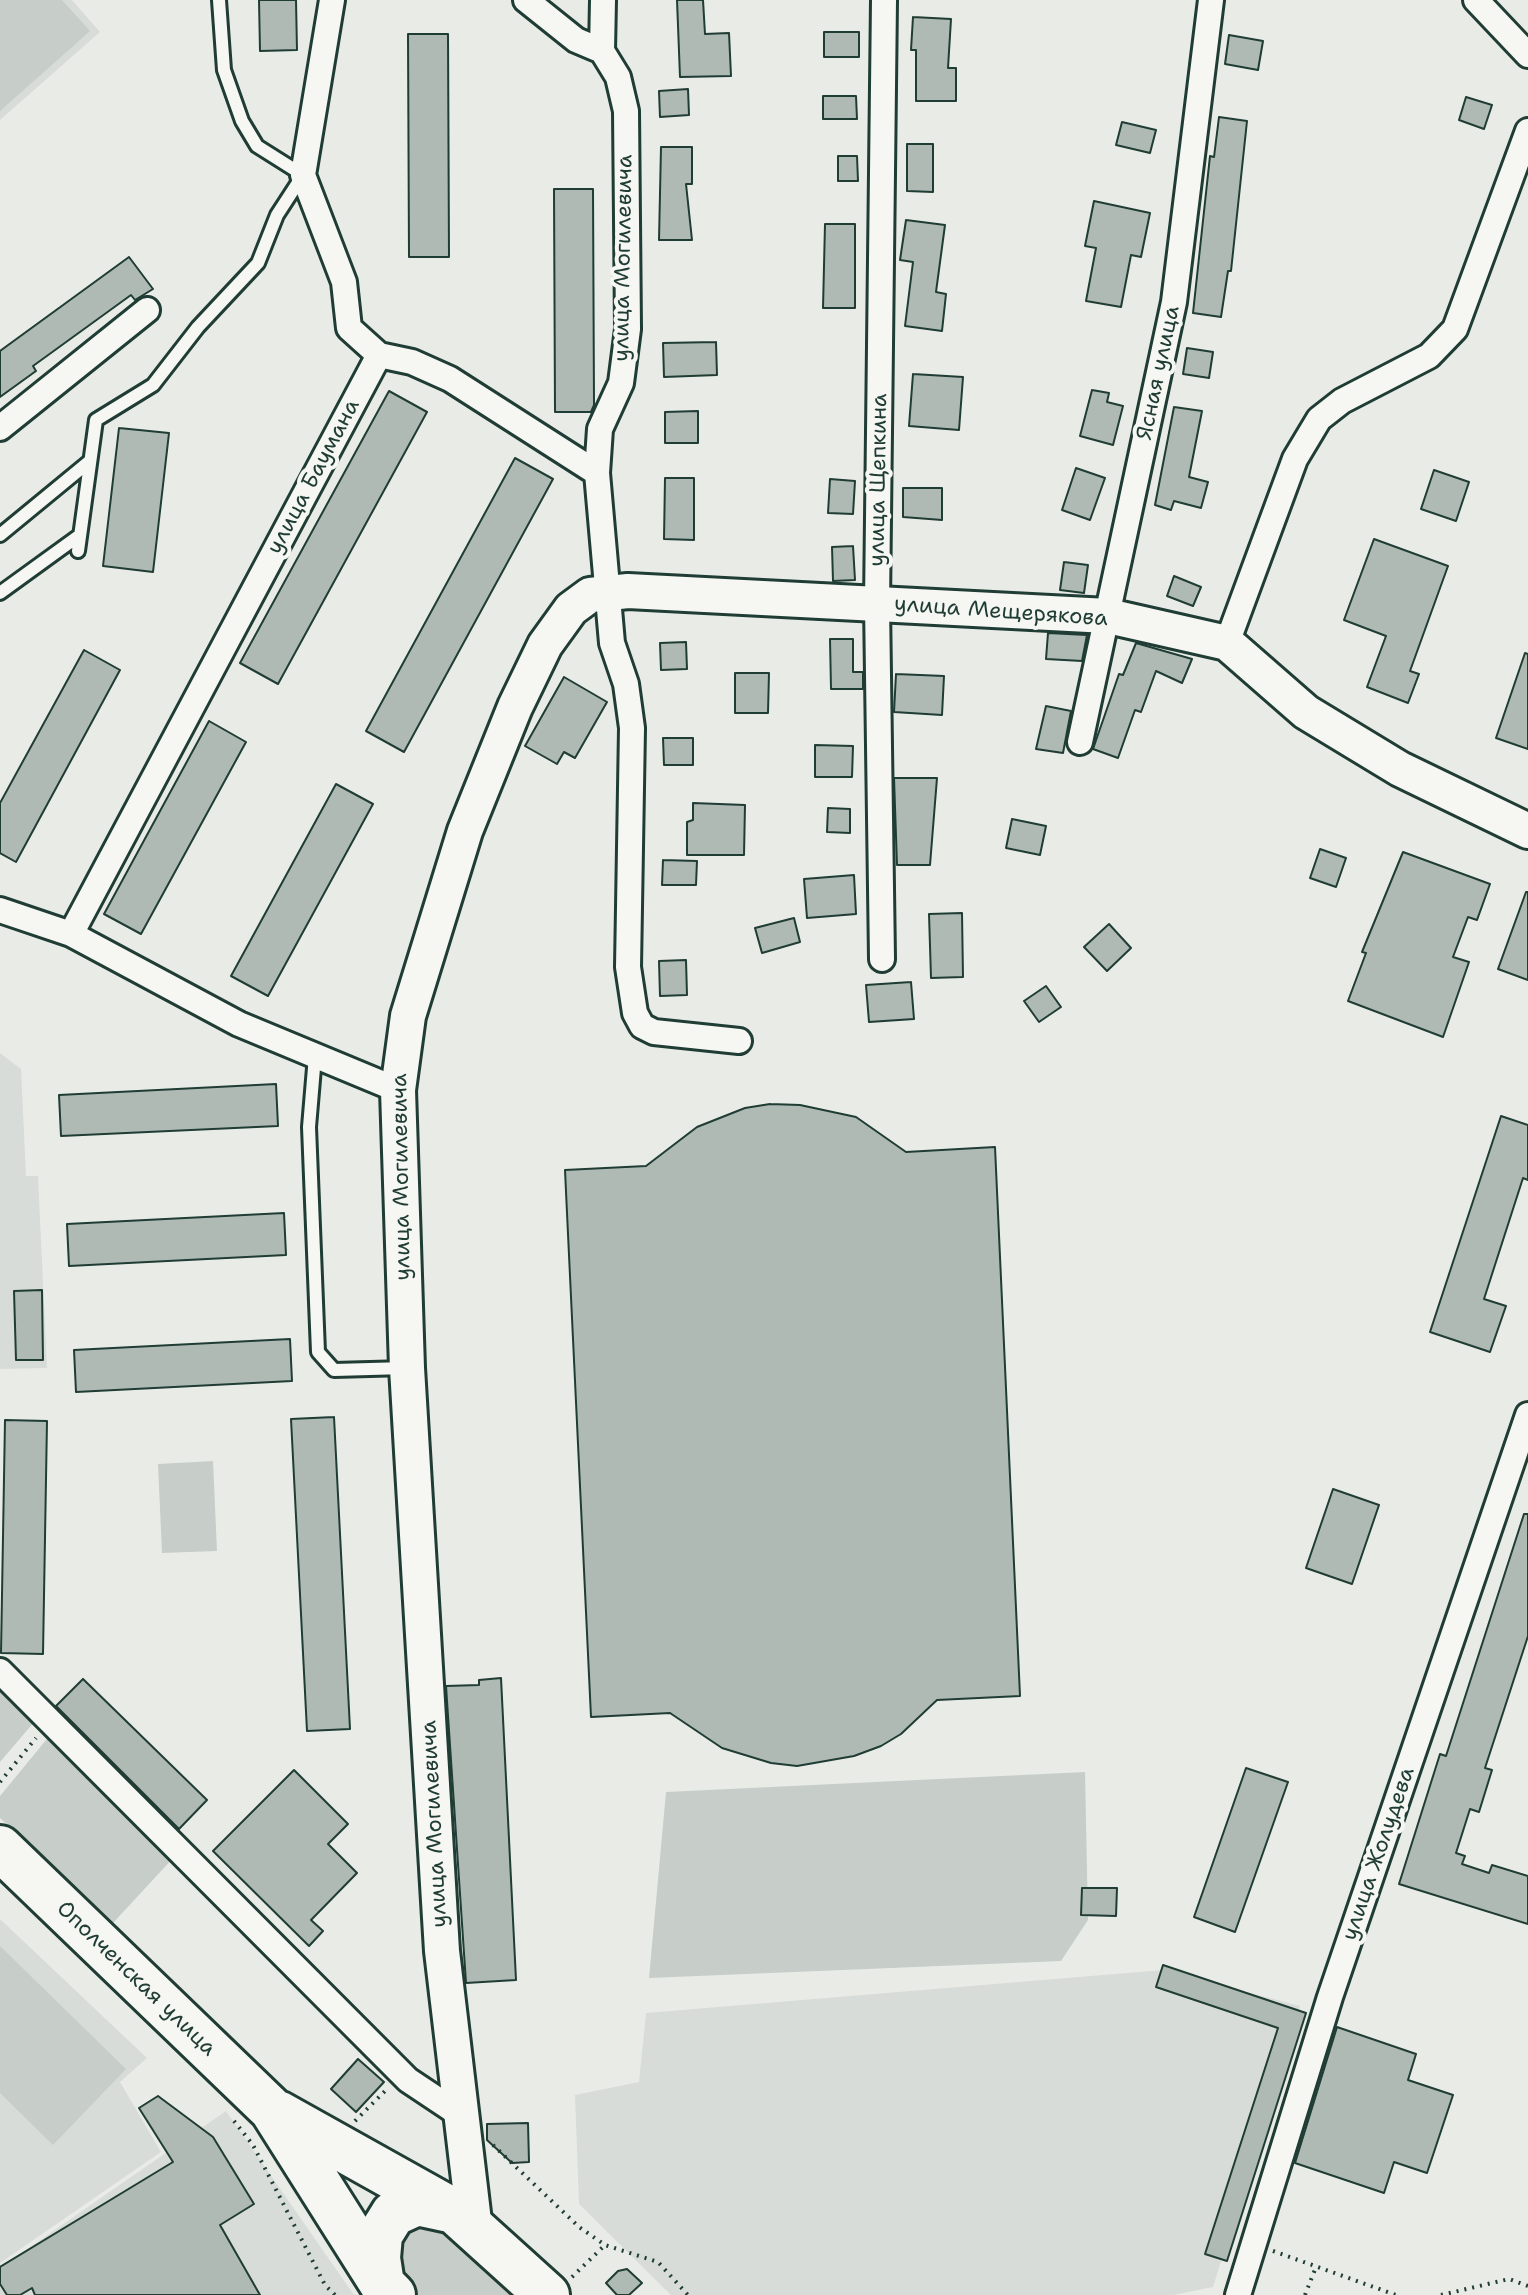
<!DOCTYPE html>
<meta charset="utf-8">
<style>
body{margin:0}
canvas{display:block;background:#e9ebe7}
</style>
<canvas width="1528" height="2295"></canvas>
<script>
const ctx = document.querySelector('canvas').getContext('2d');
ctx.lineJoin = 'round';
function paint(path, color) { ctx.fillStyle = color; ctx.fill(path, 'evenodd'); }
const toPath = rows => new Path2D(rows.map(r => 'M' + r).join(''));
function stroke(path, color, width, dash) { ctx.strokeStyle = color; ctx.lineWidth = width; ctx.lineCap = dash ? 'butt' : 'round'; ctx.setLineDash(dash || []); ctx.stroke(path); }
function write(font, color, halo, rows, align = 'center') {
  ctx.font = font + ' "Shantell Sans",sans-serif'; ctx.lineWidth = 8; ctx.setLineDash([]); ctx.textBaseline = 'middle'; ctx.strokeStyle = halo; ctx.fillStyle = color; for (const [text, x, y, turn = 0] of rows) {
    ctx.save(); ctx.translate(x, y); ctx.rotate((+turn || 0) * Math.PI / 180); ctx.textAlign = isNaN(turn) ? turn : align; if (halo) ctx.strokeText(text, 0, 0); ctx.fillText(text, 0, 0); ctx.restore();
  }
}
paint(toPath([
 [0,0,72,0,100,32,0,120],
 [0,1053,21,1069,26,1176,38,1176,47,1368,0,1369],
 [0,1919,147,2058,120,2082,161,2152,0,2263],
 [1163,1970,1300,2006,1213,2287,1174,2295,671,2295,579,2204,575,2095,639,2082,646,2013],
 [226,2111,354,2295,0,2295,0,2268]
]), '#d8dcd8');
paint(toPath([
 [0,0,62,0,90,31,0,111],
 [213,1461,217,1551,162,1553,158,1464],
 [0,1677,35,1721,0,1762],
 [51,1734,175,1856,113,1923,0,1818,0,1796],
 [1085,1772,1088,1920,1061,1961,649,1978,666,1792],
 [0,1946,126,2069,53,2145,0,2093],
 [435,2222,517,2295,415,2295,395,2276,393,2255,410,2224]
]), '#c7cec9');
const building = toPath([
 [259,0,296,0,297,50,260,51,259,0],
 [677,0,703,0,705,34,729,33,731,76,680,77,677,0],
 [913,17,951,19,948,68,956,68,956,101,916,101,916,50,911,50,913,17],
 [824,32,859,32,859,57,824,57,824,32],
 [408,34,448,34,449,257,409,257,408,34],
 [1229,35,1263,41,1258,70,1225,64,1229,35],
 [688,89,689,115,660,117,659,91,688,89],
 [823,96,856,96,857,119,823,119,823,96],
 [1466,97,1492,105,1484,129,1459,120,1466,97],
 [1219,117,1247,121,1231,271,1228,271,1221,317,1193,313,1210,156,1214,157,1219,117],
 [1122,122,1156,130,1150,153,1116,145,1122,122],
 [907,144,933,144,933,192,907,191,907,144],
 [661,147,692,147,692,184,686,184,692,240,659,240,661,147],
 [838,156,857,156,858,181,838,181,838,156],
 [554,189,593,189,594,405,591,412,555,412,554,189],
 [1094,201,1150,213,1141,257,1131,255,1121,307,1086,301,1096,248,1085,246,1094,201],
 [906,220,945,225,936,292,946,294,942,331,905,326,913,262,900,260,906,220],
 [825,224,855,224,855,308,823,308,825,224],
 [129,257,153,289,135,300,131,295,33,366,36,371,0,397,0,351,129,257],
 [716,342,717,375,664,377,663,343,716,342],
 [1187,348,1213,352,1209,378,1183,374,1187,348],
 [913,374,963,377,959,430,909,426,913,374],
 [1092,390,1109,393,1107,402,1123,406,1113,445,1080,436,1092,390],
 [389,391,427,412,278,684,240,663,389,391],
 [1174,407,1202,411,1189,477,1208,482,1201,508,1174,501,1171,510,1155,505,1174,407],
 [698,411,698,443,665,443,665,412,698,411],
 [119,428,169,433,153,572,103,566,119,428],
 [515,458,553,479,404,752,366,731,515,458],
 [1076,468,1105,478,1090,520,1062,510,1076,468],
 [1434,470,1469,482,1456,521,1421,509,1434,470],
 [665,478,694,478,694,540,664,539,665,478],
 [830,479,855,481,853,514,828,513,830,479],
 [903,488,942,488,942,520,903,517,903,488],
 [1374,539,1448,566,1410,671,1419,674,1408,703,1367,687,1386,636,1344,620,1374,539],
 [853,546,855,580,833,581,832,547,853,546],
 [1064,562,1088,565,1084,593,1060,590,1064,562],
 [1174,576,1201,587,1193,606,1167,596,1174,576],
 [1048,633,1087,635,1082,661,1046,659,1048,633],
 [830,639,853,639,853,672,863,672,863,689,831,689,830,639],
 [686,642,687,669,661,670,660,643,686,642],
 [1136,643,1192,659,1182,683,1156,671,1141,712,1135,710,1118,758,1093,749,1119,674,1123,675,1136,643],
 [84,650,120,670,16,862,0,853,0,803,84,650],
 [1525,653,1528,654,1528,749,1496,738,1525,653],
 [735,673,769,673,768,713,735,713,735,673],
 [896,674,944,676,942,715,894,712,896,674],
 [564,677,607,702,575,758,564,752,557,764,525,746,564,677],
 [1046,706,1071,711,1063,753,1036,749,1046,706],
 [209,721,246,742,141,934,104,914,209,721],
 [663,738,693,738,693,765,664,765,663,738],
 [815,745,853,746,852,777,815,777,815,745],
 [894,778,937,778,930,865,897,865,894,778],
 [336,784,373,804,268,996,231,976,336,784],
 [693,803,745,805,744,855,687,855,687,822,693,820,693,803],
 [828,808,850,809,850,833,827,832,828,808],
 [1012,819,1046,826,1040,855,1006,848,1012,819],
 [1320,849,1346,858,1336,887,1310,878,1320,849],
 [1403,852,1490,884,1477,920,1468,917,1453,957,1469,962,1443,1037,1348,1001,1366,953,1362,952,1403,852],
 [663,860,697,861,696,885,662,885,663,860],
 [854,875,856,914,807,918,804,879,854,875],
 [1526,892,1528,892,1528,980,1498,969,1526,892],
 [962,913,963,977,931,978,929,914,962,913],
 [794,918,800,942,762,953,755,928,794,918],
 [1109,924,1131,948,1107,971,1084,947,1109,924],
 [686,960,687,995,660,996,659,961,686,960],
 [911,982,914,1019,869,1022,866,985,911,982],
 [1046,986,1061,1007,1039,1022,1024,1001,1046,986],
 [276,1084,278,1126,61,1136,59,1095,276,1084],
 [770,1104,800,1105,856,1117,906,1152,995,1147,1020,1696,937,1700,901,1734,881,1746,854,1756,797,1766,771,1763,722,1748,670,1713,591,1717,567,1213,565,1170,646,1166,697,1127,745,1108,770,1104],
 [1501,1116,1528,1125,1528,1180,1523,1178,1484,1299,1506,1306,1490,1352,1430,1332,1501,1116],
 [284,1213,286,1255,69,1266,67,1224,284,1213],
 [42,1290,43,1360,16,1360,14,1291,42,1290],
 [290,1339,292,1381,76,1392,74,1350,290,1339],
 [334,1417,350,1729,307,1731,291,1419,334,1417],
 [5,1420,47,1421,43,1654,1,1653,5,1420],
 [1333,1489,1379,1505,1352,1584,1306,1568,1333,1489],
 [1524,1514,1528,1514,1528,1636,1485,1768,1492,1770,1479,1812,1470,1809,1456,1853,1465,1856,1462,1864,1489,1873,1492,1865,1528,1876,1528,1924,1399,1884,1440,1754,1446,1756,1524,1514],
 [501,1678,516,1980,466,1983,446,1686,479,1685,479,1680,501,1678],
 [83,1679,207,1800,179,1829,56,1706,83,1679],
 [1246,1768,1288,1782,1235,1932,1194,1917,1246,1768],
 [294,1770,348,1824,328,1844,357,1873,311,1920,323,1931,309,1946,213,1851,294,1770],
 [1082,1888,1117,1888,1116,1916,1081,1915,1082,1888],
 [1163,1965,1306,2013,1227,2261,1205,2254,1278,2028,1156,1987,1163,1965],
 [1337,2027,1416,2054,1408,2080,1453,2095,1427,2173,1394,2162,1384,2193,1295,2163,1337,2027],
 [358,2059,384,2082,356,2112,331,2089,358,2059],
 [158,2096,213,2137,254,2204,220,2225,260,2295,35,2295,32,2288,20,2295,7,2295,0,2284,0,2267,173,2162,139,2108,158,2096],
 [528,2123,529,2162,512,2163,487,2140,487,2124,528,2123],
 [627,2269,642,2283,629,2295,617,2295,606,2283,618,2271,627,2269]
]);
paint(building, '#b0bab5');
stroke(building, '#1f3d34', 2);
const lane = toPath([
 [0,535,90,461],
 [78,551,96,420,153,385,198,327,258,263,277,215,303,175,257,146,242,121,224,70,219,0],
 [0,593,80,535],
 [315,1056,309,1127,318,1352,334,1370,406,1368]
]);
const street = toPath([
 [526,0,576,40,602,51],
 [603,0,602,51,618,77,626,111,628,329,621,383,600,429,597,473,612,643,626,684,632,728,628,967,635,1013,642,1026,654,1032,739,1041],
 [1476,0,1528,55],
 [379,355,412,362,450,379,597,473],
 [0,428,147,310],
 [1227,643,1295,459,1319,419,1342,401,1429,356,1455,329,1528,131],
 [1080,742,1174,302,1211,0],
 [0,910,71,934,239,1024,398,1090],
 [71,934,379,355,349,328,344,282,303,175,332,0],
 [882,959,877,604,884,0],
 [0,1671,408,2080,462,2116],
 [1238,2295,1330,1997,1528,1415]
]);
const secondary = toPath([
 [475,2230,442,1951,407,1368,398,1090,408,1016,465,831,515,707,545,645,571,609,590,595,628,591,1108,616,1227,643,1306,712,1400,769,1528,831]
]);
const highway = toPath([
 [0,1848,272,2110,382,2284,393,2295],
 [278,2113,448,2208],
 [382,2284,378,2258,380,2235,393,2214,417,2203,454,2211,547,2295]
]);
stroke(lane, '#1f3d34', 18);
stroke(street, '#1f3d34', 30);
stroke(secondary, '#1f3d34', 40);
stroke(highway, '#1f3d34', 50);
stroke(toPath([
 [0,1782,36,1738],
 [234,2121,253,2145,325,2285,335,2295],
 [355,2121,386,2090],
 [493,2145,579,2227,605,2245,658,2262,688,2295],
 [1273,2251,1396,2295],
 [572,2277,605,2245],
 [1305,2295,1316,2267],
 [1441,2295,1509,2279,1528,2286]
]), '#1f3d34', 4, [2, 6]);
stroke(lane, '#f6f6f2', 12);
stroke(street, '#f6f6f2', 24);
stroke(secondary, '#f6f6f2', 34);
stroke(highway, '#f6f6f2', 44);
write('22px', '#1f3d34', '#f6f6f2', [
 ["улица Могилевича",624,258,-89],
 ["Ясная улица",1159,373,-78],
 ["улица Баумана",314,477,-62],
 ["улица Щепкина",879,480,-89],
 ["улица Мещерякова",1001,612,4],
 ["улица Могилевича",402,1177,-91],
 ["улица Могилевича",435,1824,-93],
 ["улица Жолудева",1379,1854,-71],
 ["Ополченская улица",136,1979,44]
]);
</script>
